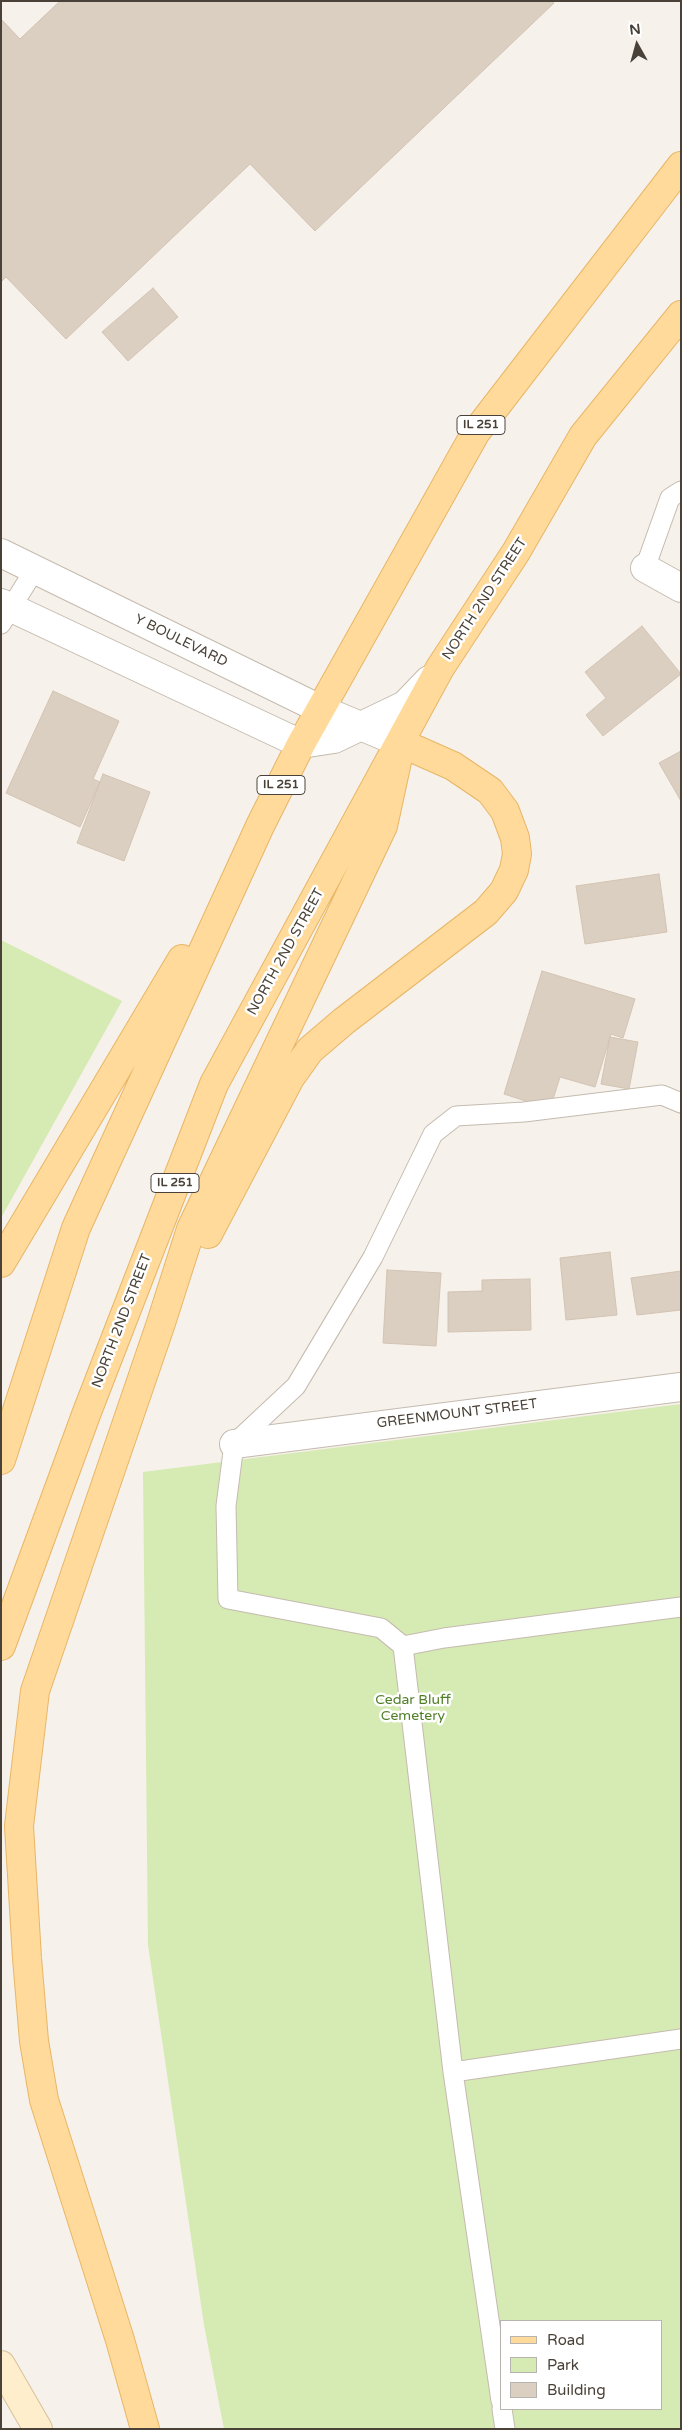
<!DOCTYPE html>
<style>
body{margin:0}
#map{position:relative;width:682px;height:2430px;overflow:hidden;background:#f6f1ea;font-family:"Varela Round",sans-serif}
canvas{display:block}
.frame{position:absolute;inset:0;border:2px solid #4a4238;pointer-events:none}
.legend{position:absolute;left:500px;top:2320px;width:162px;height:90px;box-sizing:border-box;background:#fff;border:1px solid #b7b3af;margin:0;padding:6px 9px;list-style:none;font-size:15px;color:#4a4238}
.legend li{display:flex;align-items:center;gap:10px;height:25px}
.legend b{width:25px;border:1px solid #b7b3af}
.north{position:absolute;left:612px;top:20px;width:50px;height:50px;-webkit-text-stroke:4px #fff;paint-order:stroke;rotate:353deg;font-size:14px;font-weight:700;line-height:20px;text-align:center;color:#4a4238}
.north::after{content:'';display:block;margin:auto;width:18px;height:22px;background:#4a4238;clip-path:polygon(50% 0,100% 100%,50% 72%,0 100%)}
</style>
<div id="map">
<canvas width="682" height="2430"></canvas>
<div class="frame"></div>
<ul class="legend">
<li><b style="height:6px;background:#ffda9a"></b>Road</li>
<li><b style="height:14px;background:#d6eab3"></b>Park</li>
<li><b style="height:14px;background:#dbcfc2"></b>Building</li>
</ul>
<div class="north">N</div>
</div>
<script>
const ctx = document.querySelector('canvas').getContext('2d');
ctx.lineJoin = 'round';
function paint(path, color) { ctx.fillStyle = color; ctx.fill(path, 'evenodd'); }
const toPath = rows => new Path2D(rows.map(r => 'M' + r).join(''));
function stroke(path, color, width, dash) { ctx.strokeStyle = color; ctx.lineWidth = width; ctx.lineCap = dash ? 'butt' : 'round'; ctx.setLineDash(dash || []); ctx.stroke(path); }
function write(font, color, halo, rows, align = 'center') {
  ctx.font = font + ' "Varela Round",sans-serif'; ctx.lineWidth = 5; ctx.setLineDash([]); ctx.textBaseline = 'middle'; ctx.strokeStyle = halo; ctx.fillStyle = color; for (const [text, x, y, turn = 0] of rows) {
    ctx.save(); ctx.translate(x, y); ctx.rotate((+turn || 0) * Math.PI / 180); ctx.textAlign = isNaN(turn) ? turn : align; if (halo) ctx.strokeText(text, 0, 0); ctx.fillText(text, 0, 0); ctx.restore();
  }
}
paint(toPath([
 [1,940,122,1001,1,1218],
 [681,1404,681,2429,224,2429,204,2325,148,1945,143,1472],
 [501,2321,661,2321,661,2409,501,2409]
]), '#d6eab3');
const building = toPath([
 [60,1,552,1,554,3,315,231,250,164,66,339,6,277,1,282,1,19,20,39,60,1],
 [153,288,178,317,128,361,102,332,153,288],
 [642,626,681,674,603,736,586,715,606,698,585,672,642,626],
 [53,691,119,721,93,779,100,782,80,827,6,793,53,691],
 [681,751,681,801,659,763,681,751],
 [103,774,150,792,124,861,77,843,103,774],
 [659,874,667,932,585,944,576,886,659,874],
 [542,971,635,999,623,1038,611,1034,595,1087,560,1077,550,1109,504,1094,542,971],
 [610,1037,638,1042,629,1089,601,1084,610,1037],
 [610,1252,617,1315,566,1320,560,1258,610,1252],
 [387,1270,441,1273,436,1346,383,1343,387,1270],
 [681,1271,681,1310,637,1315,631,1278,681,1271],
 [530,1279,531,1330,448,1332,448,1292,482,1291,482,1280,530,1279]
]);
paint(building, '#dbcfc2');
stroke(building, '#d3c3b2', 1);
const service = toPath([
 [645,568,670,498,681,491],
 [1,624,35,569],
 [403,1646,381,1628,228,1599,226,1506,234,1444,296,1386,373,1257,433,1134,456,1116,524,1112,662,1095,681,1103],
 [453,2072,681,2039],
 [501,2401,453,2072,403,1646,444,1638,681,1607],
 [502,2409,505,2429]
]);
const minor = toPath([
 [645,568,681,588],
 [234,1444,681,1387]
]);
const tertiary = toPath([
 [1,553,320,709,401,743],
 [1,603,301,744,334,739,405,705,429,680]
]);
const secondary = toPath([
 [1,2365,38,2429]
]);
const primary = toPath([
 [208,1234,290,1078,310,1050,344,1021,486,912,504,891,514,870,517,854,515,838,505,811,490,791,453,766,401,743],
 [1,1263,182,959],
 [1,1460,76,1228,260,826,301,744,476,432,681,166],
 [1,1646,87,1412,214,1084,440,668,516,552,583,436,681,315],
 [145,2429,120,2340,44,2100,34,2041,27,1958,19,1826,35,1691,161,1323,191,1229,383,826,401,743]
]);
stroke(service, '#c5bbaf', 21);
stroke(minor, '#c5bbaf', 30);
stroke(tertiary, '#c5bbaf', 30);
stroke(secondary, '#d6c19a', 30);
stroke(primary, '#e8b666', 30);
stroke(service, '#fff', 19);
stroke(minor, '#fff', 28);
stroke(tertiary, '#fff', 28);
stroke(secondary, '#ffeecb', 28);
stroke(primary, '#ffda9a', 28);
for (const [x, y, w] of [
 [481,425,48],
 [281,785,48],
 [175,1183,48]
]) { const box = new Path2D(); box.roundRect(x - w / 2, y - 9.5, w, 19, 4); ctx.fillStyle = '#fff'; ctx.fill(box); stroke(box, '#4a4238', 1); }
write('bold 12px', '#4a4238', null, [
 ["IL 251",481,425],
 ["IL 251",281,785],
 ["IL 251",175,1183]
]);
write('14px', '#4a4238', '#fff', [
 ["NORTH 2ND STREET",485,599,-57],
 ["Y BOULEVARD",181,641,26],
 ["NORTH 2ND STREET",286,952,-61],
 ["NORTH 2ND STREET",122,1321,-69],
 ["GREENMOUNT STREET",457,1414,-7]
]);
write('14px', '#507f28', '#fff', [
 ["Cedar Bluff",413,1700],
 ["Cemetery",413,1716]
]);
</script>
